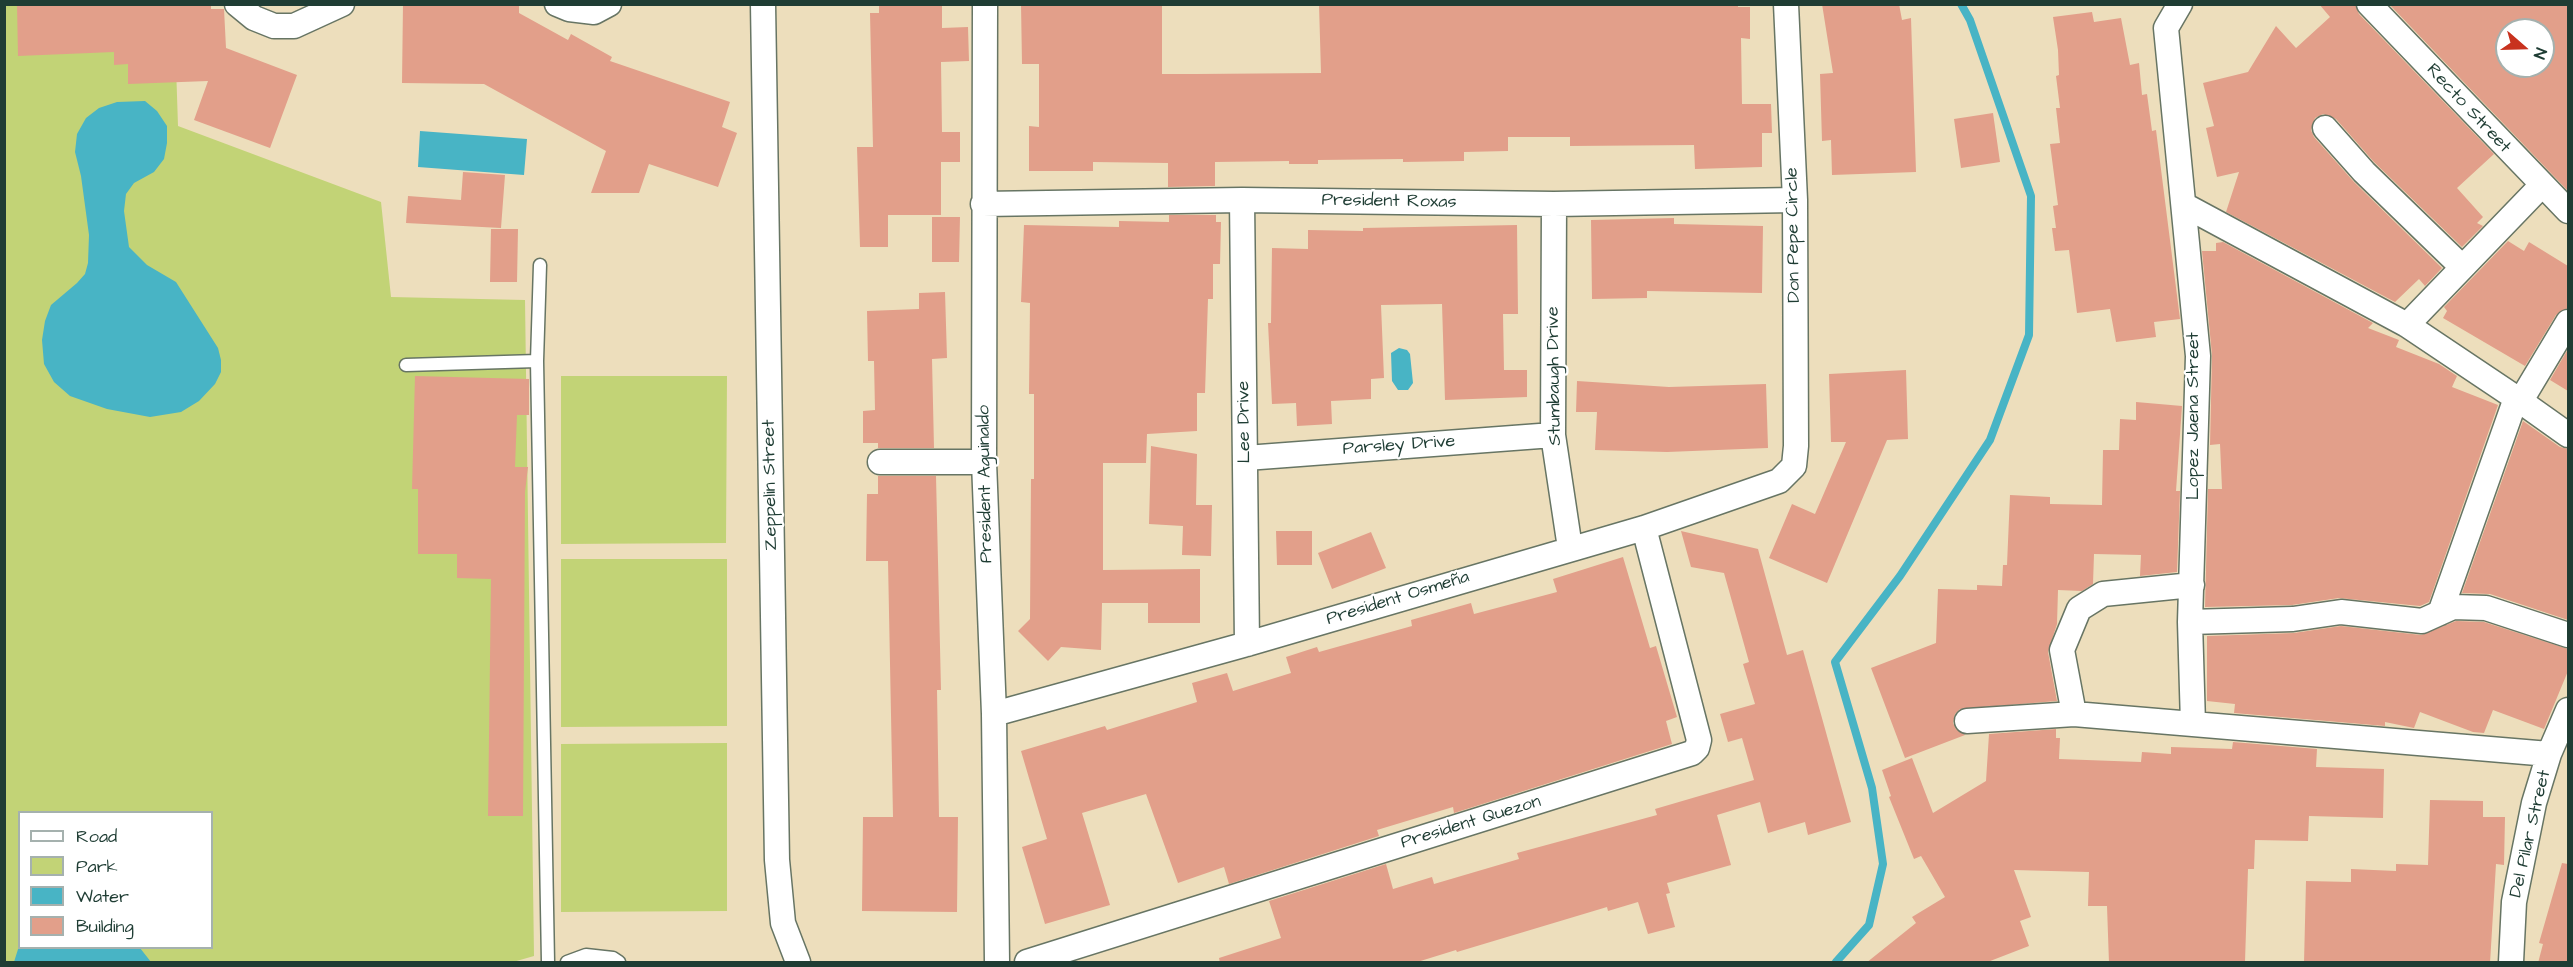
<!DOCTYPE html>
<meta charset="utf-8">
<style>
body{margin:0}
#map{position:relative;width:2573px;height:967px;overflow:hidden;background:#eddebc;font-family:"Architects Daughter",sans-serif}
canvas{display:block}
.frame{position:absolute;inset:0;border:6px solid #1f3d34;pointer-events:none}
.legend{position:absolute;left:18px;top:811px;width:195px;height:138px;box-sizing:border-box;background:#fff;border:2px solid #a5b1ae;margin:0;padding:8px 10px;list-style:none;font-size:18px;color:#1f3d34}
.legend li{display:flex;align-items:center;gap:12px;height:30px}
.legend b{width:30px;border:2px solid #a5b1ae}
.north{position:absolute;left:2495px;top:18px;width:60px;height:60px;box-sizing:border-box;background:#fff;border:2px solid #a5b1ae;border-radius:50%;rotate:110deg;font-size:16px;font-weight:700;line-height:24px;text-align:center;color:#1f3d34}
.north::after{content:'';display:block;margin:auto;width:21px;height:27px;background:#c8321e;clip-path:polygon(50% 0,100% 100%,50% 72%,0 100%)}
</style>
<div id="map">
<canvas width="2573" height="967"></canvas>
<div class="frame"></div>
<ul class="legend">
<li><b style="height:8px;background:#fff"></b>Road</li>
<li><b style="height:16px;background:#c2d376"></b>Park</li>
<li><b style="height:16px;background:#48b4c5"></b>Water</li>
<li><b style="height:16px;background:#e29f8a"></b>Building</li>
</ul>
<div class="north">N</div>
</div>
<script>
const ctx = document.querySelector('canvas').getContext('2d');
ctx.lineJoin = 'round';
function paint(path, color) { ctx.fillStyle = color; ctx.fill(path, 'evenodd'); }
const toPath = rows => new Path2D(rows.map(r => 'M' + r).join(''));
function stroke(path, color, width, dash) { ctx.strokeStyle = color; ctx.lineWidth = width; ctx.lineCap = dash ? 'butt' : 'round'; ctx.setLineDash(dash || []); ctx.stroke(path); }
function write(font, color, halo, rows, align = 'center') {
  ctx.font = font + ' "Architects Daughter",sans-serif'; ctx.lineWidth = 4.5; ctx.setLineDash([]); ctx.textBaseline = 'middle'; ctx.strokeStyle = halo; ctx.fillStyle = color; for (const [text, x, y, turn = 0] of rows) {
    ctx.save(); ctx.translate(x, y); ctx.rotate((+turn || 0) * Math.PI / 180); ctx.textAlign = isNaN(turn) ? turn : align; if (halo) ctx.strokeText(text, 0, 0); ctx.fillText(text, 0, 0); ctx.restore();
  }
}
paint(toPath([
 [5,5,174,5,178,126,381,202,391,297,525,300,534,956,513,962,5,962],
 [20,812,212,812,212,948,20,948],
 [561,376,727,376,726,543,561,544],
 [561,559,727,559,727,726,561,727],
 [727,743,727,911,561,912,561,744]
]), '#c2d376');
paint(toPath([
 [145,101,157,111,167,126,167,143,164,159,154,172,134,183,126,194,124,211,129,247,147,265,176,282,218,348,221,360,221,372,215,384,199,401,181,412,150,417,107,409,70,396,54,382,44,364,42,340,45,321,51,305,77,283,85,274,88,263,89,235,81,176,75,152,77,134,86,118,99,108,117,102],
 [420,131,527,139,524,175,418,167],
 [1399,348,1407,350,1410,354,1413,383,1408,390,1398,390,1392,381,1391,353],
 [19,946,140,948,151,962,14,962]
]), '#48b4c5');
stroke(toPath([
 [1836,962,1869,925,1883,864,1872,788,1835,662,1900,576,1990,440,2029,335,2031,196,1970,20,1961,4]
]), '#48b4c5', 8);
paint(toPath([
 [17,4,211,4,211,9,224,9,226,48,297,75,270,148,194,120,208,81,128,84,128,64,114,65,114,52,18,56],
 [403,4,519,4,519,13,568,40,571,34,612,57,610,61,730,102,722,127,737,133,718,187,649,164,639,193,591,193,606,151,484,84,402,83],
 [879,4,942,4,942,28,968,27,969,61,941,62,942,132,960,132,960,162,941,162,941,215,888,215,888,247,860,247,857,147,873,147,870,13,879,13],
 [1021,4,1162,4,1162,74,1197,74,1321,73,1319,4,1738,4,1738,7,1750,7,1750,39,1741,38,1742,104,1771,104,1772,133,1762,133,1762,167,1695,169,1694,145,1570,146,1570,137,1508,137,1508,151,1464,152,1464,161,1403,162,1403,159,1318,160,1318,164,1289,164,1289,161,1215,162,1215,186,1168,187,1168,163,1093,162,1093,171,1029,171,1029,126,1039,127,1039,64,1022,64],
 [1822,4,1899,4,1902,20,1911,18,1916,172,1832,175,1831,140,1822,141,1820,74,1833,73],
 [2319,4,2355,4,2359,14,2494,154,2457,188,2483,217,2477,223,2483,226,2462,247,2374,162,2336,119,2323,114,2315,118,2311,130,2314,137,2354,182,2442,268,2425,286,2419,279,2395,302,2226,212,2239,172,2217,177,2206,128,2214,126,2203,83,2248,72,2276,26,2296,48,2330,17],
 [2389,4,2568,4,2568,191],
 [2507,30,2543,30,2543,66,2507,66],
 [2092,12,2094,22,2121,18,2130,65,2139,63,2142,95,2147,94,2152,131,2156,130,2180,319,2154,322,2156,337,2116,342,2110,309,2077,313,2069,250,2055,251,2052,228,2056,228,2053,206,2058,205,2050,144,2060,143,2056,108,2060,108,2056,76,2059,75,2058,50,2053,17],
 [1993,113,2000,162,1961,168,1954,119],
 [463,172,505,175,501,228,406,223,408,196,461,200],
 [1169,215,1216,215,1216,222,1221,222,1220,264,1213,264,1213,299,1208,299,1205,393,1197,393,1197,431,1147,434,1146,463,1103,463,1103,570,1200,569,1200,623,1148,623,1148,603,1102,603,1101,650,1061,647,1048,661,1018,631,1030,619,1031,479,1034,479,1034,394,1029,394,1030,303,1021,302,1024,225,1119,227,1119,221,1169,222],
 [932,217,960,217,959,262,932,262],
 [1674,218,1674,224,1763,226,1762,293,1647,291,1647,298,1592,299,1591,220],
 [1517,225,1518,314,1503,314,1504,370,1527,370,1527,397,1445,400,1442,304,1381,305,1384,378,1371,379,1371,399,1331,401,1332,424,1297,426,1296,403,1272,404,1268,323,1271,323,1272,248,1308,249,1308,230,1363,231,1363,228],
 [491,229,518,229,517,282,490,282],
 [2508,241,2524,251,2529,242,2568,266,2568,308,2556,315,2525,366,2443,318,2447,311,2444,307],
 [2223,242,2373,323,2368,328,2399,340,2396,347,2439,364,2457,376,2452,387,2498,405,2429,602,2420,606,2339,598,2292,605,2205,607,2208,489,2222,489,2220,444,2210,445,2212,355,2202,251,2216,251,2216,243],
 [945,292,947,358,932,359,934,448,878,448,878,443,863,443,863,411,875,410,874,361,868,361,867,311,919,309,919,293],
 [2568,349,2568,391,2550,380],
 [1906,370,1908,439,1887,440,1827,583,1769,558,1792,504,1815,514,1846,442,1831,442,1829,374],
 [415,376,529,379,529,415,517,415,515,467,528,467,525,492,523,816,488,816,491,579,457,578,457,554,418,554,418,489,412,489],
 [1577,381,1669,387,1766,384,1768,448,1667,452,1595,450,1597,412,1576,412],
 [2136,402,2182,406,2176,491,2180,491,2177,572,2140,576,2141,555,2094,554,2093,584,2082,591,2058,590,2057,624,2048,652,2057,701,1960,709,1955,714,1953,723,1956,729,1965,735,1905,758,1871,668,1936,643,1938,589,1977,590,1977,585,2002,586,2003,565,2007,565,2010,495,2050,497,2050,504,2102,505,2103,450,2119,450,2120,419,2136,420],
 [2523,421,2560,447,2568,449,2568,620,2490,594,2462,593],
 [1151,446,1197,454,1196,505,1212,505,1211,556,1182,555,1183,526,1149,524],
 [878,476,936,476,941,690,937,690,939,817,958,817,957,912,862,911,863,817,893,817,888,561,866,561,867,494,878,494],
 [1276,531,1312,531,1312,565,1277,565],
 [1681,531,1758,549,1787,655,1803,650,1851,822,1808,835,1805,822,1768,833,1760,802,1717,815,1731,865,1667,883,1670,893,1666,894,1675,927,1648,934,1638,902,1608,911,1607,907,1457,952,1456,950,1414,963,1220,963,1219,958,1281,938,1269,901,1386,864,1393,889,1432,877,1434,884,1519,859,1517,853,1657,815,1655,809,1754,780,1742,738,1728,742,1720,714,1755,704,1743,664,1749,662,1724,573,1691,567],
 [1371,532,1386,568,1332,589,1318,553],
 [1623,557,1650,648,1656,646,1677,717,1666,721,1672,744,1454,813,1453,807,1377,830,1379,836,1229,884,1224,867,1178,883,1146,794,1082,813,1110,905,1045,924,1022,847,1047,839,1021,751,1105,726,1107,730,1197,702,1192,683,1227,673,1233,691,1291,673,1286,657,1317,647,1319,652,1412,626,1411,620,1471,603,1474,614,1557,592,1553,579],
 [2456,621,2484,622,2568,649,2568,671,2544,729,2493,710,2484,733,2473,732,2420,712,2414,728,2385,722,2385,726,2234,713,2235,704,2207,701,2207,636,2294,633,2341,626,2421,635],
 [2056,729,2056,738,2060,738,2059,759,2141,762,2142,752,2171,754,2171,747,2232,749,2233,742,2317,749,2316,767,2384,769,2383,818,2309,816,2308,841,2255,840,2254,869,2248,869,2245,962,2109,963,2107,906,2088,906,2089,872,2014,870,2031,917,2020,921,2029,946,1985,963,1866,963,1916,923,1912,917,1945,897,1921,856,1914,859,1889,797,1891,796,1882,770,1912,758,1933,813,1986,781,1989,734],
 [2430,800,2483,801,2483,817,2505,817,2504,865,2496,864,2490,963,2304,963,2306,881,2351,882,2351,869,2396,871,2396,864,2428,865],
 [2562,863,2568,864,2568,963,2538,963,2543,944,2539,943]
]), '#e29f8a');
const service = toPath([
 [540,265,537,361,548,962],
 [406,365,537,361],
 [567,962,586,955,613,958,619,962]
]);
const minor = toPath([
 [237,4,254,18,274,26,294,26,342,4],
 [557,4,569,9,594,12,609,4],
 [763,4,777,860,783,923,798,962],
 [985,4,984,462,994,714,997,962],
 [2180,4,2166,28,2198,356,2190,622,2193,724],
 [2369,4,2568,211],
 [2325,128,2364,172,2461,266],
 [1242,200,1247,644],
 [983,204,1242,200,1554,204,1795,200],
 [1554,204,1553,435,1570,548],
 [2184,205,2407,325,2516,398,2440,613],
 [2407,325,2541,186],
 [2516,398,2568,435],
 [2520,402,2568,322],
 [1246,458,1553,435],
 [880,462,984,462],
 [2190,622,2293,619,2341,612,2422,621,2453,607,2486,608,2568,635],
 [994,714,1247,644,1644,528,1779,481,1794,466,1796,446,1795,200,1786,4],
 [2074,714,2062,650,2079,609,2103,594,2192,585],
 [1967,721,2074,714,2549,754],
 [1027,962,1692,753,1697,748,1699,740,1644,528],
 [2511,962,2514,902,2534,803,2549,754,2568,710]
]);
stroke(service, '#677564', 15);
stroke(minor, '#677564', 27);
stroke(service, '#fff', 12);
stroke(minor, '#fff', 24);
write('18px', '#1f3d34', '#fff', [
 ["Recto Street",2468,109,47],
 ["President Roxas",1389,202,1],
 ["Don Pepe Circle",1794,235,-91],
 ["Stumbaugh Drive",1555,376,-91],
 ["Lopez Jaena Street",2194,416,-90],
 ["Lee Drive",1245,422,-91],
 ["Parsley Drive",1399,446,-4],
 ["President Aguinaldo",986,484,-91],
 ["Zeppelin Street",771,485,-91],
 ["President Osmeña",1398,599,-17],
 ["President Quezon",1471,823,-17],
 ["Del Pilar Street",2531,834,-77]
]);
</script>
